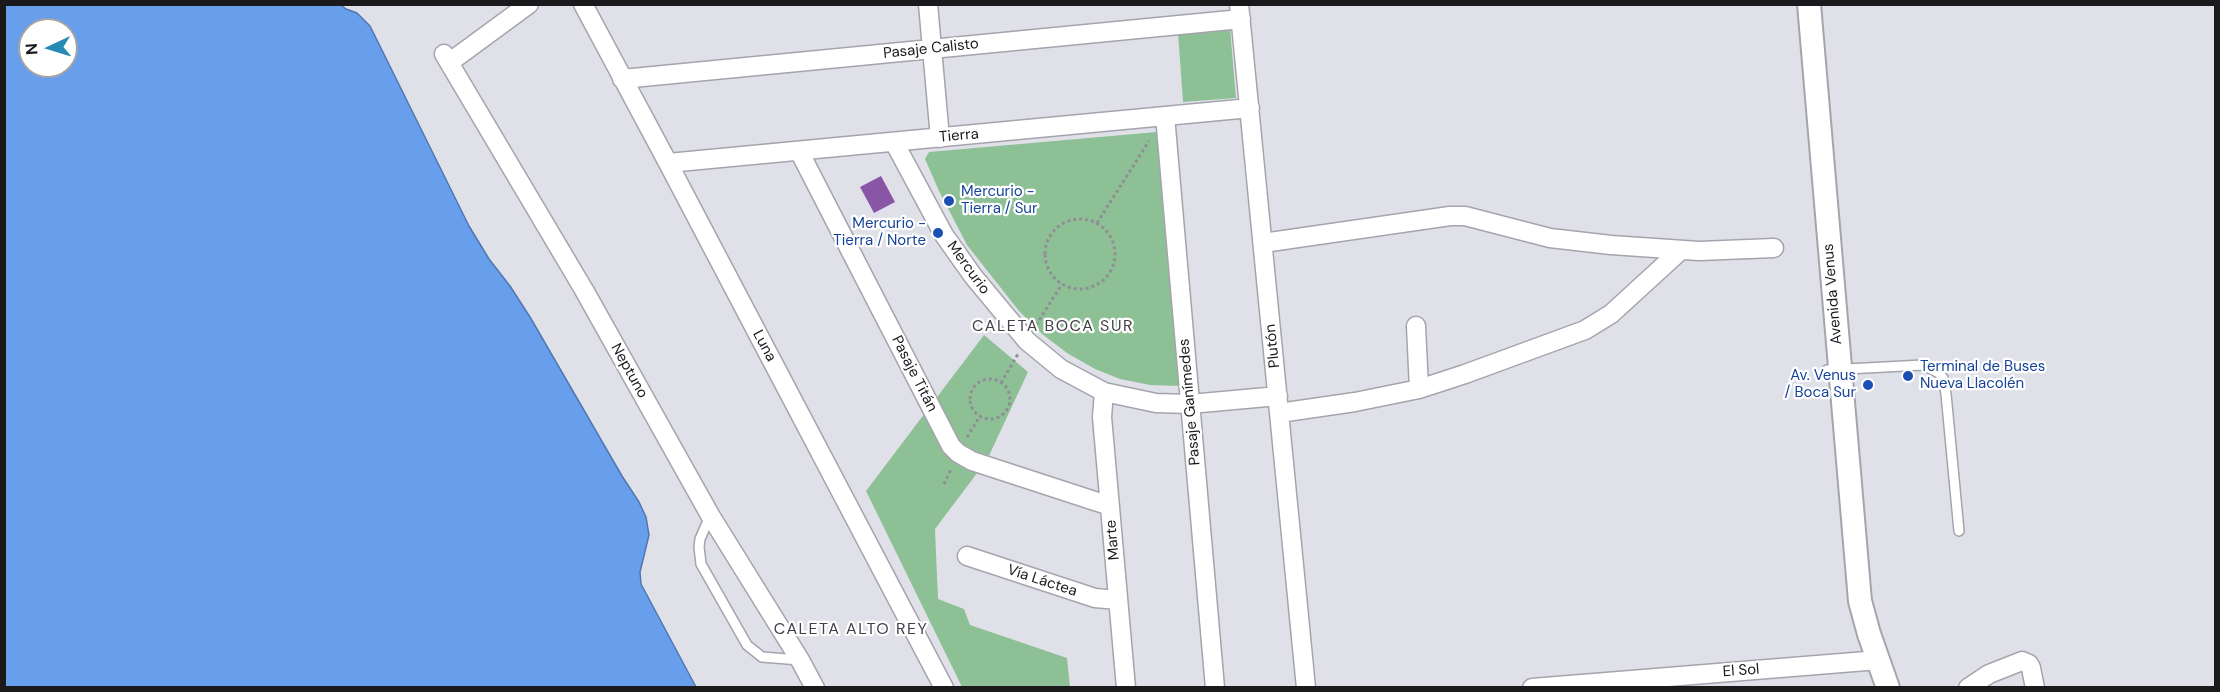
<!DOCTYPE html>
<meta charset="utf-8">
<style>
body{margin:0}
#map{position:relative;width:2220px;height:692px;overflow:hidden;background:#e0e0e9;font-family:"DM Sans",sans-serif}
canvas{display:block}
.frame{position:absolute;inset:0;border:6px solid #1a1a1d;pointer-events:none}
.north{position:absolute;left:18px;top:18px;width:60px;height:60px;box-sizing:border-box;background:#fff;border:2px solid #a3a3a5;border-radius:50%;rotate:266deg;font-size:16px;font-weight:700;line-height:24px;text-align:center;color:#1a1a1d}
.north::after{content:'';display:block;margin:auto;width:21px;height:27px;background:#2889b4;clip-path:polygon(50% 0,100% 100%,50% 72%,0 100%)}
</style>
<div id="map">
<canvas width="2220" height="692"></canvas>
<div class="frame"></div>
<div class="north">N</div>
</div>
<script>
const ctx = document.querySelector('canvas').getContext('2d');
ctx.lineJoin = 'round';
function paint(path, color) { ctx.fillStyle = color; ctx.fill(path, 'evenodd'); }
const toPath = rows => new Path2D(rows.map(r => 'M' + r).join(''));
function stroke(path, color, width, dash) { ctx.strokeStyle = color; ctx.lineWidth = width; ctx.lineCap = dash ? 'butt' : 'round'; ctx.setLineDash(dash || []); ctx.stroke(path); }
function write(font, color, halo, rows, align = 'center') {
  ctx.font = font + ' "DM Sans",sans-serif'; ctx.lineWidth = 4.5; ctx.setLineDash([]); ctx.textBaseline = 'middle'; ctx.strokeStyle = halo; ctx.fillStyle = color; for (const [text, x, y, turn = 0] of rows) {
    ctx.save(); ctx.translate(x, y); ctx.rotate((+turn || 0) * Math.PI / 180); ctx.textAlign = isNaN(turn) ? turn : align; if (halo) ctx.strokeText(text, 0, 0); ctx.fillText(text, 0, 0); ctx.restore();
  }
}
paint(toPath([
 [1230,28,1236,98,1183,102,1178,33],
 [1157,132,1180,386,1150,385,1120,379,1095,369,1067,353,1042,334,1019,311,967,245,939,191,925,159,929,152],
 [984,335,1028,372,987,460,935,529,938,599,964,609,970,625,1067,658,1070,687,962,687,866,491]
]), '#8ec096');
const water = toPath([
 [4,5,341,5,346,9,357,13,370,26,469,226,489,259,510,286,530,317,622,476,639,502,646,517,649,535,640,572,641,584,696,687,5,687,4,5],
 [30,30,66,30,66,66,30,66,30,30]
]);
paint(water, '#679fed');
stroke(water, '#5077af', 1.5);
paint(toPath([
 [881,176,895,202,874,213,860,187]
]), '#8856a5');
const service = toPath([
 [1827,370,1923,365,1939,373,1943,378,1946,394,1959,531],
 [710,516,700,539,699,547,701,564,747,645,762,657,800,660]
]);
const minor = toPath([
 [583,4,668,163,944,688],
 [928,4,940,138],
 [1239,4,1306,688],
 [444,54,584,290,710,515,800,660,815,688],
 [450,62,529,4],
 [622,79,1241,19],
 [1165,116,1215,688],
 [894,142,944,235,973,276,1027,341,1061,369,1104,392,1156,403,1190,404,1278,396],
 [799,151,951,446,958,453,972,461,1110,506],
 [668,163,1250,108],
 [1263,243,1450,216,1465,216,1550,238,1611,245,1699,251,1774,248],
 [1416,326,1419,389],
 [1104,392,1102,417,1126,688],
 [1279,413,1355,402,1419,389,1465,374,1585,330,1611,314,1681,250],
 [967,556,1095,598,1118,600],
 [1532,688,1879,660],
 [1968,688,1989,674,2022,661,2029,664,2031,668,2035,688]
]);
const tertiary = toPath([
 [1809,4,1860,601,1869,634,1888,688]
]);
stroke(service, '#a5a4ae', 12);
stroke(minor, '#a5a4ae', 21);
stroke(tertiary, '#a5a4ae', 26);
stroke(toPath([
 '1045 254a35 35 0 1 1 70 0a35 35 0 1 1-70 0Z',
 [1097,223,1149,141],
 [1036,325,1062,284],
 '970 399a20 20 0 1 1 40 0a20 20 0 1 1-40 0Z',
 [1001,383,1018,354],
 [967,437,980,416],
 [944,484,951,469]
]), '#8e8e94', 3, [3, 3]);
stroke(service, '#fff', 9);
stroke(minor, '#fff', 18);
stroke(tertiary, '#fff', 22);
for (const [x, y, r, color] of [
 [949,201,6,"#1a4fb4"],
 [938,233,6,"#1a4fb4"],
 [1908,376,6,"#1a4fb4"],
 [1868,385,6,"#1a4fb4"]
]) { const dot = new Path2D(); dot.arc(x, y, r, 0, 2 * Math.PI); ctx.fillStyle = color; ctx.fill(dot); stroke(dot, '#fff', 2); }
write('15px', '#1a1a1d', '#fff', [
 ["Pasaje Calisto",931,49,-6],
 ["Tierra",959,136,-5],
 ["Mercurio",968,268,54],
 ["Avenida Venus",1833,294,-95],
 ["Luna",764,346,62],
 ["Plutón",1273,346,-96],
 ["Neptuno",629,371,61],
 ["Pasaje Titán",914,374,63],
 ["Pasaje Ganímedes",1190,402,-95],
 ["Marte",1113,540,-95],
 ["Vía Láctea",1042,581,18],
 ["El Sol",1741,671,-4]
]);
write('15px', '#164399', '#fff', [
 ["Mercurio -",961,192],
 ["Tierra / Sur",961,209],
 ["Mercurio -",926,224,"right"],
 ["Tierra / Norte",926,241,"right"],
 ["Terminal de Buses",1920,367],
 ["Nueva Llacolén",1920,384],
 ["Av. Venus",1856,376,"right"],
 ["/ Boca Sur",1856,393,"right"]
], 'left');
ctx.letterSpacing = '1.5px';
write('16px', '#424149', '#fff', [
 ["CALETA BOCA SUR",1053,327],
 ["CALETA ALTO REY",851,630]
]);
ctx.letterSpacing = '0px';
</script>
